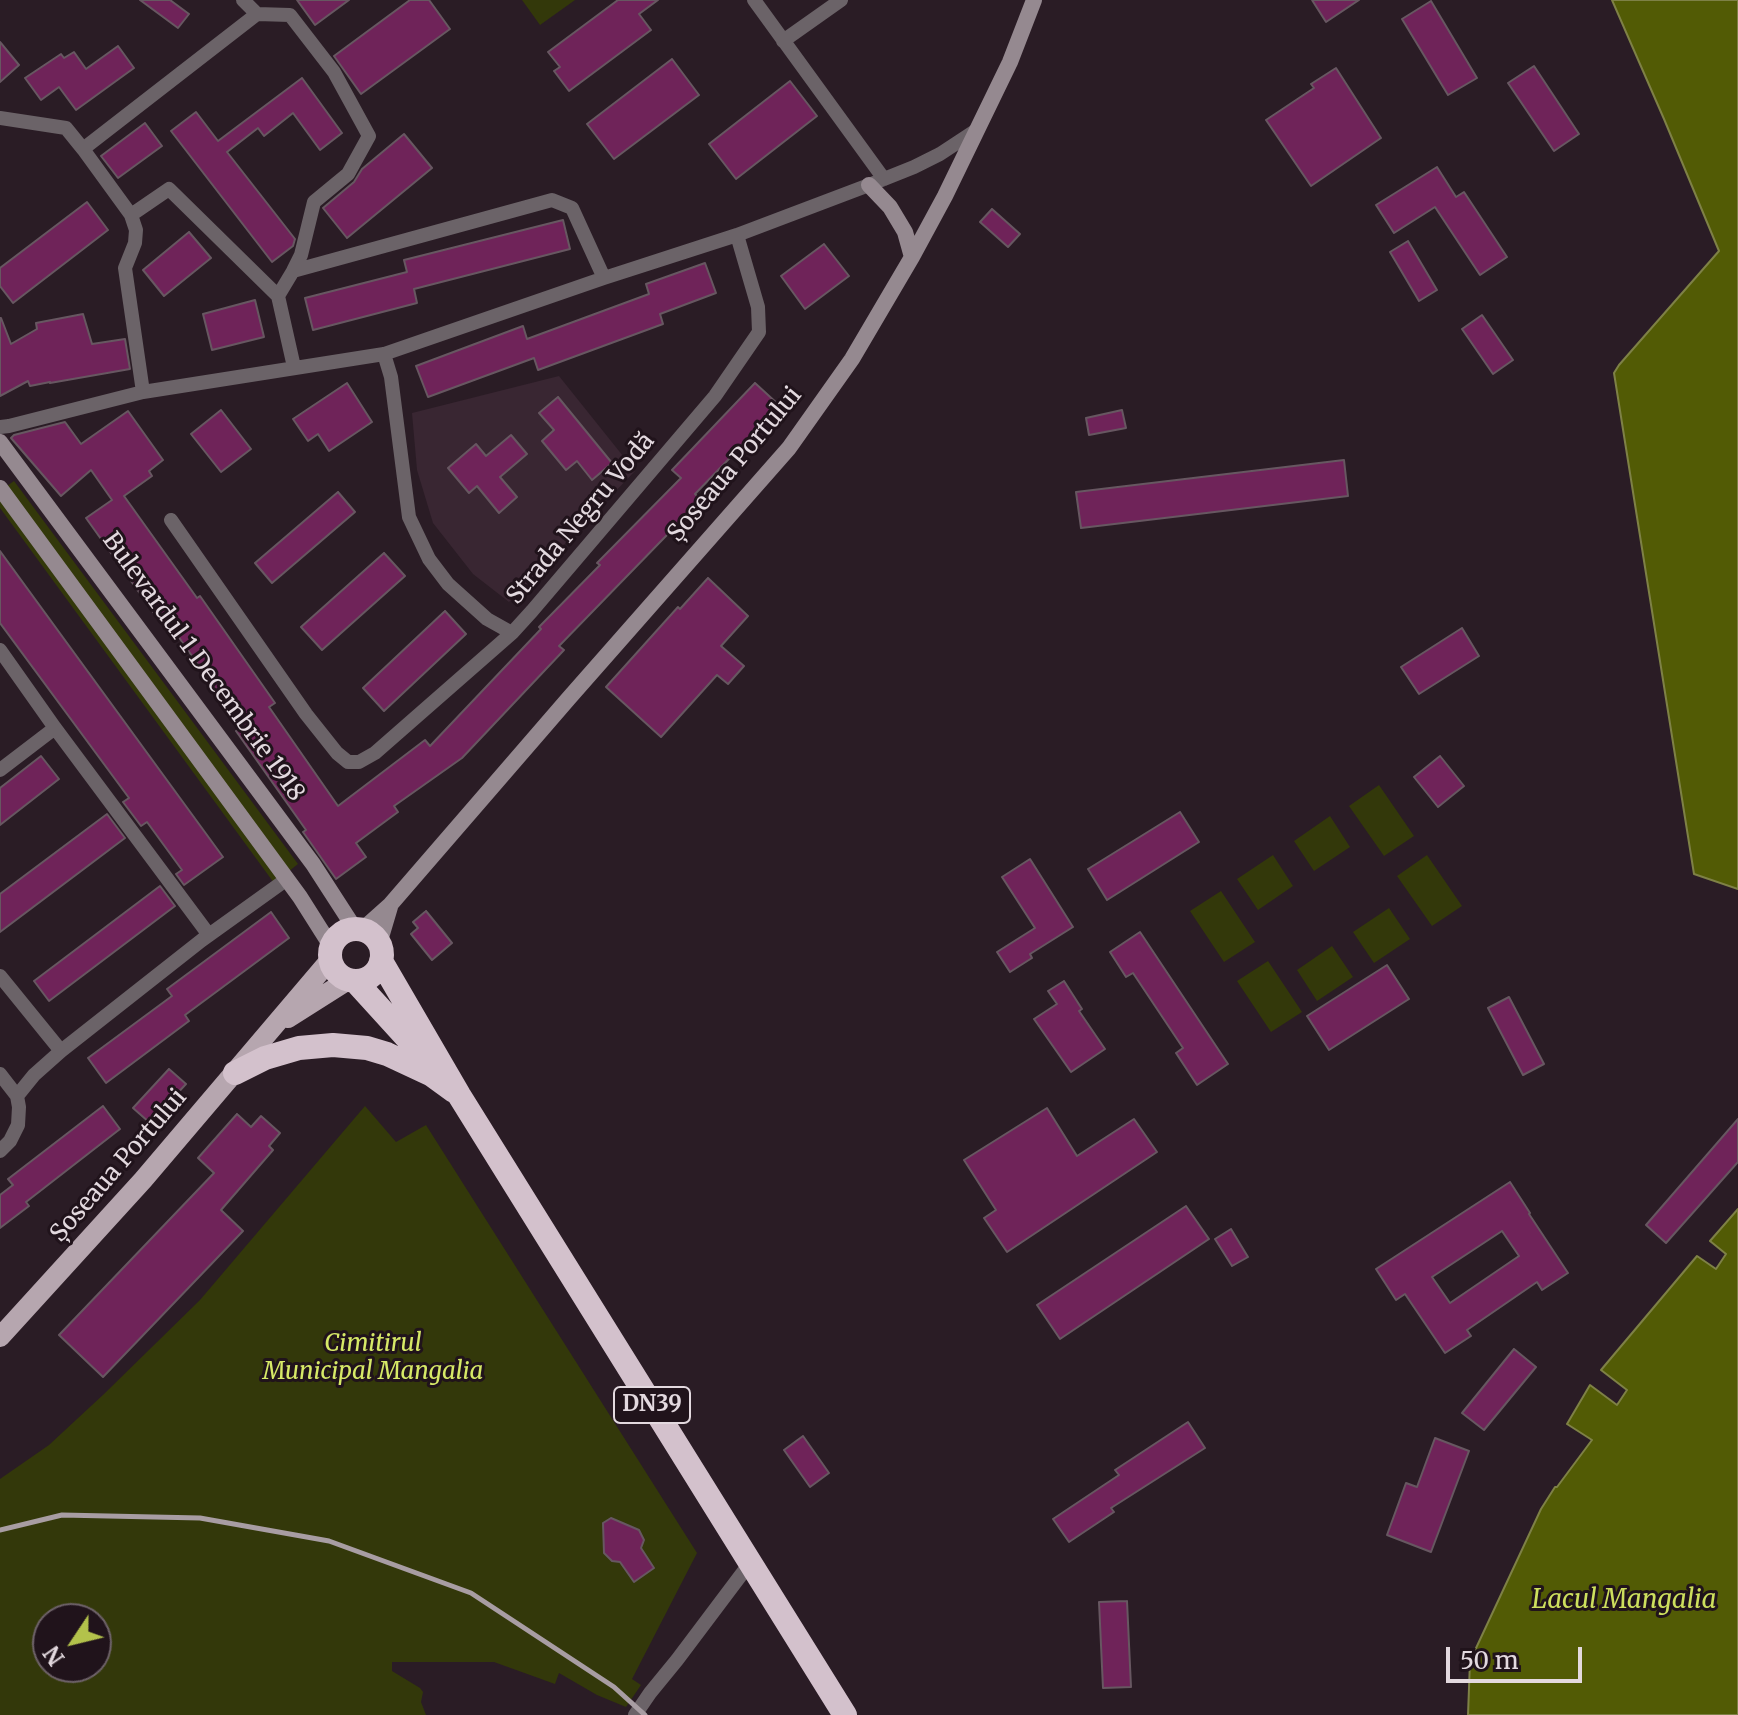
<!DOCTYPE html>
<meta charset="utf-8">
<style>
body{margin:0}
#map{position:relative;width:1738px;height:1715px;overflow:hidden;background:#2a1c25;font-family:Merriweather,serif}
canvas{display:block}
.north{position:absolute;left:32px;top:1603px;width:80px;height:80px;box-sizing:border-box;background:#20131b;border:2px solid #6e6269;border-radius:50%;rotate:235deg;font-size:22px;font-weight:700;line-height:32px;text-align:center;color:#e3d9df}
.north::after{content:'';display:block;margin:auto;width:28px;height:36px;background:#b3c24b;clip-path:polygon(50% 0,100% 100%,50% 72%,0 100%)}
.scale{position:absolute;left:1446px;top:1647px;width:136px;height:36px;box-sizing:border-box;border:4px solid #e3d9df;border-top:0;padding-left:10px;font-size:24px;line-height:28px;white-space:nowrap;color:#e3d9df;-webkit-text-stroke:6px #20131b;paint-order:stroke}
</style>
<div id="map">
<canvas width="1738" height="1715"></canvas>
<div class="north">N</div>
<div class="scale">50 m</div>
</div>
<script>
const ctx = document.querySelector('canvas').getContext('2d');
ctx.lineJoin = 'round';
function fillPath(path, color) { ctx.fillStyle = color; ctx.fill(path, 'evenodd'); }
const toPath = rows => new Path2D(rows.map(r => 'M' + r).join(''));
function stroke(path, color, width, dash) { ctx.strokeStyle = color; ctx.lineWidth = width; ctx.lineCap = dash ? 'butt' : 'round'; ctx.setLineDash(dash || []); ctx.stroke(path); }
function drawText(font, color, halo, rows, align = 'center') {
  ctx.font = font + ' Merriweather,serif'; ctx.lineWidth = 6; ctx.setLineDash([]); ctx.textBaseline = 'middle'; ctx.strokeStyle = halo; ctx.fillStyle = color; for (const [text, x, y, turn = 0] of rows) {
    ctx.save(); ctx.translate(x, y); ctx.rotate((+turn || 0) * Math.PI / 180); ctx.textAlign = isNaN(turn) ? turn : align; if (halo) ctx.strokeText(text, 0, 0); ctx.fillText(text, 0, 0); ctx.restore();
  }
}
fillPath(toPath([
 [559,376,635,471,509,602,473,574,433,523,417,470,412,413]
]), '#392632');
fillPath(toPath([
 [522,0,575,0,540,25],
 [14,481,298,864,274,883,0,508,0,491],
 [1379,785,1414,836,1384,856,1349,806],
 [1330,816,1350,847,1314,871,1294,841],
 [1273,855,1293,886,1258,910,1237,879],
 [1427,855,1462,906,1432,926,1397,876],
 [1221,891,1255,942,1224,962,1190,911],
 [1389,908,1410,939,1374,963,1353,932],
 [1332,946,1353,977,1317,1001,1297,970],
 [1268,961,1302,1012,1271,1032,1237,981],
 [365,1106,396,1142,426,1125,697,1553,632,1679,641,1685,626,1707,597,1695,559,1673,555,1684,494,1662,392,1662,392,1671,420,1688,423,1692,421,1702,426,1715,0,1715,0,1479,49,1445,104,1394,200,1300],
 [48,1619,96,1619,96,1667,48,1667]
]), '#33380a');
const water = toPath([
 [1612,0,1738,0,1738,889,1694,874,1614,373,1619,365,1719,251,1664,119,1612,0],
 [1738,1209,1738,1715,1468,1715,1470,1661,1541,1509,1555,1487,1557,1487,1592,1440,1567,1424,1590,1385,1617,1405,1627,1390,1601,1370,1697,1256,1716,1269,1726,1254,1710,1241,1738,1209]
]);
fillPath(water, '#525b05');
stroke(water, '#7e8146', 2);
const building = toPath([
 [140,0,170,0,189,14,178,28,140,0],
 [297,0,349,0,315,25,297,0],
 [410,0,429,0,450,29,361,94,334,56,410,0],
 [618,0,658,0,639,14,651,30,569,91,554,71,560,67,548,52,618,0],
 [1312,0,1359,0,1326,22,1312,0],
 [1431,1,1477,78,1448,95,1402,19,1431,1],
 [0,42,19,65,0,82,0,42],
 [118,46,134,68,76,110,59,87,41,100,25,78,61,54,64,58,74,52,86,69,118,46],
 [672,59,699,95,614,159,587,124,672,59],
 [1534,66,1579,134,1554,151,1508,83,1534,66],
 [1336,68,1381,138,1311,186,1266,120,1314,88,1311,84,1336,68],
 [302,78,342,133,320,150,293,113,264,136,258,128,227,152,295,239,293,246,272,262,171,131,196,112,218,141,302,78],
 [790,81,817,116,736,179,709,144,790,81],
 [145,123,162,146,118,178,101,156,145,123],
 [404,134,432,168,347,238,323,208,354,182,362,169,404,134],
 [1437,167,1456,197,1464,192,1507,257,1480,275,1435,207,1394,233,1376,205,1437,167],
 [87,202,108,230,13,303,0,286,0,268,87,202],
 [992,209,1020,234,1008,247,980,222,992,209],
 [563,220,570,249,414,289,417,303,313,330,305,298,407,272,404,260,563,220],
 [189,232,211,258,164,296,143,270,189,232],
 [1408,241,1437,290,1419,301,1390,252,1408,241],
 [824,244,849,276,805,309,781,276,824,244],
 [705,263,716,293,660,314,663,324,538,370,534,358,428,397,416,366,523,326,527,339,649,294,646,284,705,263],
 [255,300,264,337,212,350,203,314,255,300],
 [83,314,92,344,125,339,130,369,50,383,50,382,30,386,28,381,0,396,0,318,1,318,11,344,37,329,36,323,83,314],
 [1482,315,1513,360,1493,374,1462,329,1482,315],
 [347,383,372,422,329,451,318,434,308,441,293,419,347,383],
 [755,383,780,406,695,494,701,500,559,646,564,650,462,758,394,806,398,812,356,843,366,857,336,879,303,832,306,830,236,731,242,727,166,619,161,623,86,518,112,500,91,470,61,496,11,438,14,435,65,422,81,444,128,411,163,460,149,471,152,476,124,496,197,598,200,596,275,703,269,707,338,806,425,740,430,746,541,629,539,627,600,565,597,563,681,478,672,470,755,383],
 [558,397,612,463,592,480,577,461,566,470,542,441,554,430,539,413,558,397],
 [221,410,251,449,221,472,191,434,221,410],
 [1122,410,1126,428,1089,435,1086,418,1122,410],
 [511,435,527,454,500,477,517,497,499,513,477,486,469,493,448,468,476,444,486,456,511,435],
 [1344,460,1348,496,1081,528,1076,492,1344,460],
 [338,492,355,512,272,583,255,563,338,492],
 [0,551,223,857,184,885,176,874,182,870,147,822,141,826,123,802,129,798,0,623,0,551],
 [384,553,405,576,322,650,301,627,384,553],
 [708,578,748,616,721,646,744,666,728,684,717,675,661,737,606,687,678,607,680,609,708,578],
 [445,611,466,634,384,711,363,688,445,611],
 [1462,628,1479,656,1419,694,1401,667,1462,628],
 [41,756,59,779,0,825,0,788,41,756],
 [1440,756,1464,786,1438,807,1414,777,1440,756],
 [1180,812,1199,842,1107,900,1088,869,1180,812],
 [107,814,125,838,0,932,0,894,107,814],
 [1030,859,1073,927,1030,954,1032,958,1010,972,997,952,1035,928,1002,877,1030,859],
 [160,886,175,906,49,1001,34,981,160,886],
 [426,911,452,943,432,960,411,934,418,928,413,922,426,911],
 [271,912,289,938,185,1015,189,1021,106,1083,88,1058,172,996,167,989,271,912],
 [1140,932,1228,1064,1197,1085,1176,1053,1183,1048,1133,973,1126,977,1110,952,1140,932],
 [1387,965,1409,999,1329,1050,1307,1016,1387,965],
 [1064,981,1082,1009,1079,1011,1105,1049,1071,1072,1034,1019,1057,1004,1048,991,1064,981],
 [1509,997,1544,1064,1523,1075,1488,1008,1509,997],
 [169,1069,186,1084,150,1123,133,1108,169,1069],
 [103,1106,120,1129,26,1202,29,1206,0,1228,0,1195,13,1185,8,1179,103,1106],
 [1047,1108,1077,1156,1134,1119,1157,1152,1007,1252,984,1218,996,1210,964,1160,1047,1108],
 [237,1114,251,1127,261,1116,280,1133,269,1146,273,1150,221,1210,243,1231,103,1377,59,1335,214,1173,198,1158,237,1114],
 [1738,1119,1738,1162,1666,1243,1646,1225,1738,1119],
 [1510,1182,1530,1213,1529,1214,1568,1273,1542,1290,1537,1282,1467,1330,1471,1336,1445,1353,1405,1294,1396,1300,1376,1269,1510,1182],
 [1502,1231,1519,1256,1450,1303,1432,1277,1502,1231],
 [1186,1206,1209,1239,1060,1339,1037,1305,1186,1206],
 [1231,1229,1248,1257,1232,1266,1215,1239,1231,1229],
 [1514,1349,1536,1367,1484,1430,1462,1413,1514,1349],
 [1188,1422,1205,1448,1111,1508,1114,1512,1069,1542,1053,1519,1119,1475,1115,1470,1188,1422],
 [803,1436,829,1473,810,1487,784,1450,803,1436],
 [1435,1438,1469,1451,1431,1552,1387,1535,1406,1483,1417,1487,1435,1438],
 [611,1518,639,1530,644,1540,641,1548,654,1568,634,1582,620,1562,612,1561,604,1553,603,1523,611,1518],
 [1127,1601,1131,1687,1103,1688,1099,1602,1127,1601]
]);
fillPath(building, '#6f2359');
stroke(building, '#675761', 2);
stroke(toPath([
 [243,0,257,14],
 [754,0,884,179],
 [783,41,841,0],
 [0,118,66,128,83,149,257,14,290,15,334,72,369,136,348,174,314,202,301,255,293,271,278,296,294,367],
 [83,149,131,215,136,230,135,243,125,268,143,392],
 [131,215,169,189,278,296],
 [293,271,552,200,572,208,604,278],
 [384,354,391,377,409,517,429,559,448,584,487,619,512,633,532,611,715,396,759,332,758,307,737,235],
 [0,427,9,426,143,392,384,354,604,278,737,235,869,185,914,167,940,154,978,129],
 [171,520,306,714,337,753,348,762,359,762,375,753,512,633],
 [0,650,55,728,209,935],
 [0,770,55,728],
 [0,976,61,1051],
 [0,1074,17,1096,19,1107,18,1125,10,1141,0,1151],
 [17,1096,34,1075,61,1051,202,940,287,879],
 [635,1715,650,1693,677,1660,750,1563]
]), '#6b6368', 14);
stroke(toPath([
 [869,185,890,207,905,232,912,257],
 [0,442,313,864,355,929],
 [0,488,300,897,331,946],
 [362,930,390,905,569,698,789,448,852,359,912,257,945,196,1010,62,1034,0],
 [379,944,390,907]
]), '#958990', 16);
stroke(toPath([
 [288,1018,348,980],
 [0,1337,143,1180,330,960]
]), '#b6a6af', 20);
stroke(toPath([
 '330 955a26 26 0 1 1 52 0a26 26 0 1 1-52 0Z',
 [381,961,459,1095,845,1715],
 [356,982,427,1060],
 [235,1073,265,1058,299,1048,333,1045,367,1048,387,1054,432,1075,454,1091]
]), '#d3c1cc', 24);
stroke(toPath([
 [0,1530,62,1515,200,1518,329,1541,471,1593,614,1687,645,1715]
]), '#a89da3', 5);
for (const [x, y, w] of [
 [652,1405,76]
]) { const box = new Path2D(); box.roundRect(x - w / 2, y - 18, w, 36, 6); ctx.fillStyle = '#20131b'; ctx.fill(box); stroke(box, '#e3d9df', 2); }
drawText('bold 22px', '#e3d9df', null, [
 ["DN39",652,1405]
]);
drawText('24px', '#e3d9df', '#20131b', [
 ["Șoseaua Portului",735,465,-50],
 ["Strada Negru Vodă",581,519,-50],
 ["Bulevardul 1 Decembrie 1918",203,667,54],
 ["Șoseaua Portului",119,1166,-49]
]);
drawText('italic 24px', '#d6e967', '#20131b', [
 ["Cimitirul",373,1344],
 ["Municipal Mangalia",373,1372]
]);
drawText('italic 26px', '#cddf5d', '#20131b', [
 ["Lacul Mangalia",1624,1601]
]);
</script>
